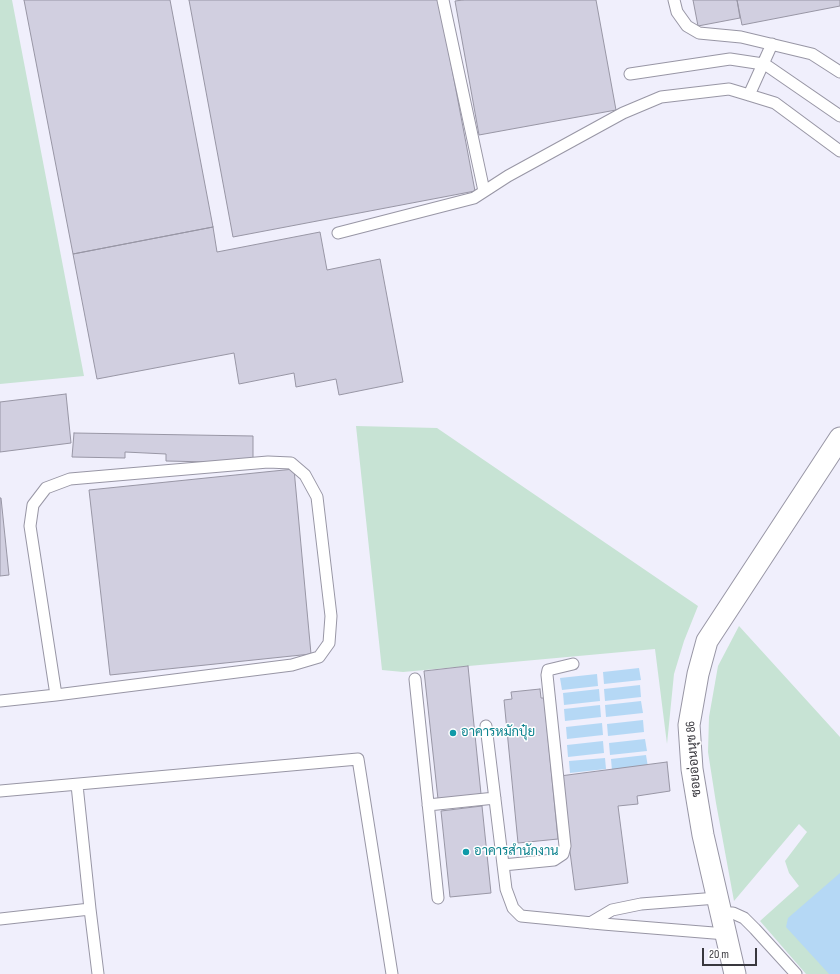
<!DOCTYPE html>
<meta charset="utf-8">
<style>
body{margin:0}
#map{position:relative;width:840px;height:974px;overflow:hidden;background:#f0effc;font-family:"Sofia Sans Condensed",sans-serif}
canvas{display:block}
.scale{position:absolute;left:702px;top:948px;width:55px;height:18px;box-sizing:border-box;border:2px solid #39383e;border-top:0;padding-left:5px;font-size:12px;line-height:14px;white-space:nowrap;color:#39383e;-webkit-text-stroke:3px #fff;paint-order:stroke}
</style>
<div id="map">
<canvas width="840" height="974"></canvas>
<div class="scale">20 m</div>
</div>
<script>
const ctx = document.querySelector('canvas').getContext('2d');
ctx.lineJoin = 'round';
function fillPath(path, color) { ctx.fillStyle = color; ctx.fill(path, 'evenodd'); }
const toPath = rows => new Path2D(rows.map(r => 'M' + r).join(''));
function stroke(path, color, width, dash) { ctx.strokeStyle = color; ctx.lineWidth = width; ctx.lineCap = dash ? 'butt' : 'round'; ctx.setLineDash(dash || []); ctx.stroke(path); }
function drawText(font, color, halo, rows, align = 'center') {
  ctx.font = font + ' "Sofia Sans Condensed",Sarabun,sans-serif'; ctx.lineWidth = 3; ctx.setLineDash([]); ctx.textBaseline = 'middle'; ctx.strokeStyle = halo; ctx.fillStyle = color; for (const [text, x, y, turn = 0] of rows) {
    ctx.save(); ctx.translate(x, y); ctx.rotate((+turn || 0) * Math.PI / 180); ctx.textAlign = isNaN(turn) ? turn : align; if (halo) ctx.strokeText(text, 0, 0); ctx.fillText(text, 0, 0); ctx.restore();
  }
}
fillPath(toPath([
 [0,0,12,0,84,376,0,384],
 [356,426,437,428,698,606,684,641,674,674,667,744,655,649,403,672,382,670],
 [739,626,840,737,840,974,806,974,760,921,799,886,789,873,785,861,807,832,799,824,734,901,716,803,708,752,709,717,718,666]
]), '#c7e3d4');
fillPath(toPath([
 [639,668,641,680,604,684,603,672],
 [597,674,598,686,562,690,560,678],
 [640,685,641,697,605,701,604,689],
 [599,689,600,701,564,705,563,693],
 [641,701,643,713,606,717,605,705],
 [600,705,601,717,565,721,564,709],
 [643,720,644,732,608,736,607,724],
 [602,723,603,735,567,739,566,727],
 [645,739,647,751,610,755,609,743],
 [603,741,604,753,568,757,567,745],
 [646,755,648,767,612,771,611,759],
 [605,758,606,769,570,773,569,761],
 [840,873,840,974,829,974,786,927,788,918]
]), '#b5d8f5');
const building = toPath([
 [24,0,170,0,213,227,73,254,24,0],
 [189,0,439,0,475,191,233,237,189,0],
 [463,0,596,0,616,110,479,135,455,1,463,0],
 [693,0,737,0,740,18,698,26,693,0],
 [737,0,840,0,840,6,742,25,737,0],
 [213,227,217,252,320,232,327,270,380,259,403,382,339,395,336,379,296,387,294,373,239,384,234,353,97,379,73,254,213,227],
 [66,394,71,443,0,452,0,402,66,394],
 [74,433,253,436,253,463,166,461,166,454,125,452,125,458,72,457,74,433],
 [294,469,311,654,110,675,89,490,294,469],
 [0,498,1,498,9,575,0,576,0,498],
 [468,666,481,794,438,799,424,671,468,666],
 [540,689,541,698,544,698,558,839,518,843,504,700,512,699,511,692,540,689],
 [667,762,670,791,637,796,638,804,618,806,628,883,575,890,560,776,667,762],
 [482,806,491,893,450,897,441,811,482,806]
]);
fillPath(building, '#d1cfe0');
stroke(building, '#9896a5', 1);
const service = toPath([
 [443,0,484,191],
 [674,0,677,12,687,26,699,33,741,37,812,54,840,72],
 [630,74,730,59,763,64,766,65,840,116],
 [749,95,772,44],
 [338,233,474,198,508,176,623,113,661,97,729,89,749,95,775,103,840,151],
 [415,679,438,898],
 [0,701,56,695,292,665,319,657,329,643,331,616,317,497,305,475,291,463,268,462,70,479,46,488,33,505,30,526,56,695],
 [486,726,506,889,513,908,521,916,603,924,726,934],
 [77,785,90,909,98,974],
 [0,791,358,759,392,974],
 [428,805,495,798],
 [503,865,554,860,563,854,565,846,547,675,548,670,573,664],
 [721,913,733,913,744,918,755,929,796,974],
 [0,919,90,909],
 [590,923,612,910,641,904,717,898]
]);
const minor = toPath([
 [735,974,703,835,692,769,689,725,698,674,707,641,840,438]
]);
stroke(service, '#9896a5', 13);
stroke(minor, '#9896a5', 23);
stroke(service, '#fff', 11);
stroke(minor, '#fff', 21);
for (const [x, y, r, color] of [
 [453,733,4,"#0f9aa8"],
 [466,852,4,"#0f9aa8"]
]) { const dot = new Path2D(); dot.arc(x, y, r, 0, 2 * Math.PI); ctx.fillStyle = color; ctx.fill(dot); stroke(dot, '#fff', 1.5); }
drawText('13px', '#0d838f', '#fff', [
 ["อาคารหมักปุ๋ย",461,733],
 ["อาคารสำนักงาน",474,852]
], 'left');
drawText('13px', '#39383e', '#fff', [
 ["ซอยอ่อนนุช 86",694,759,-95]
]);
</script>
